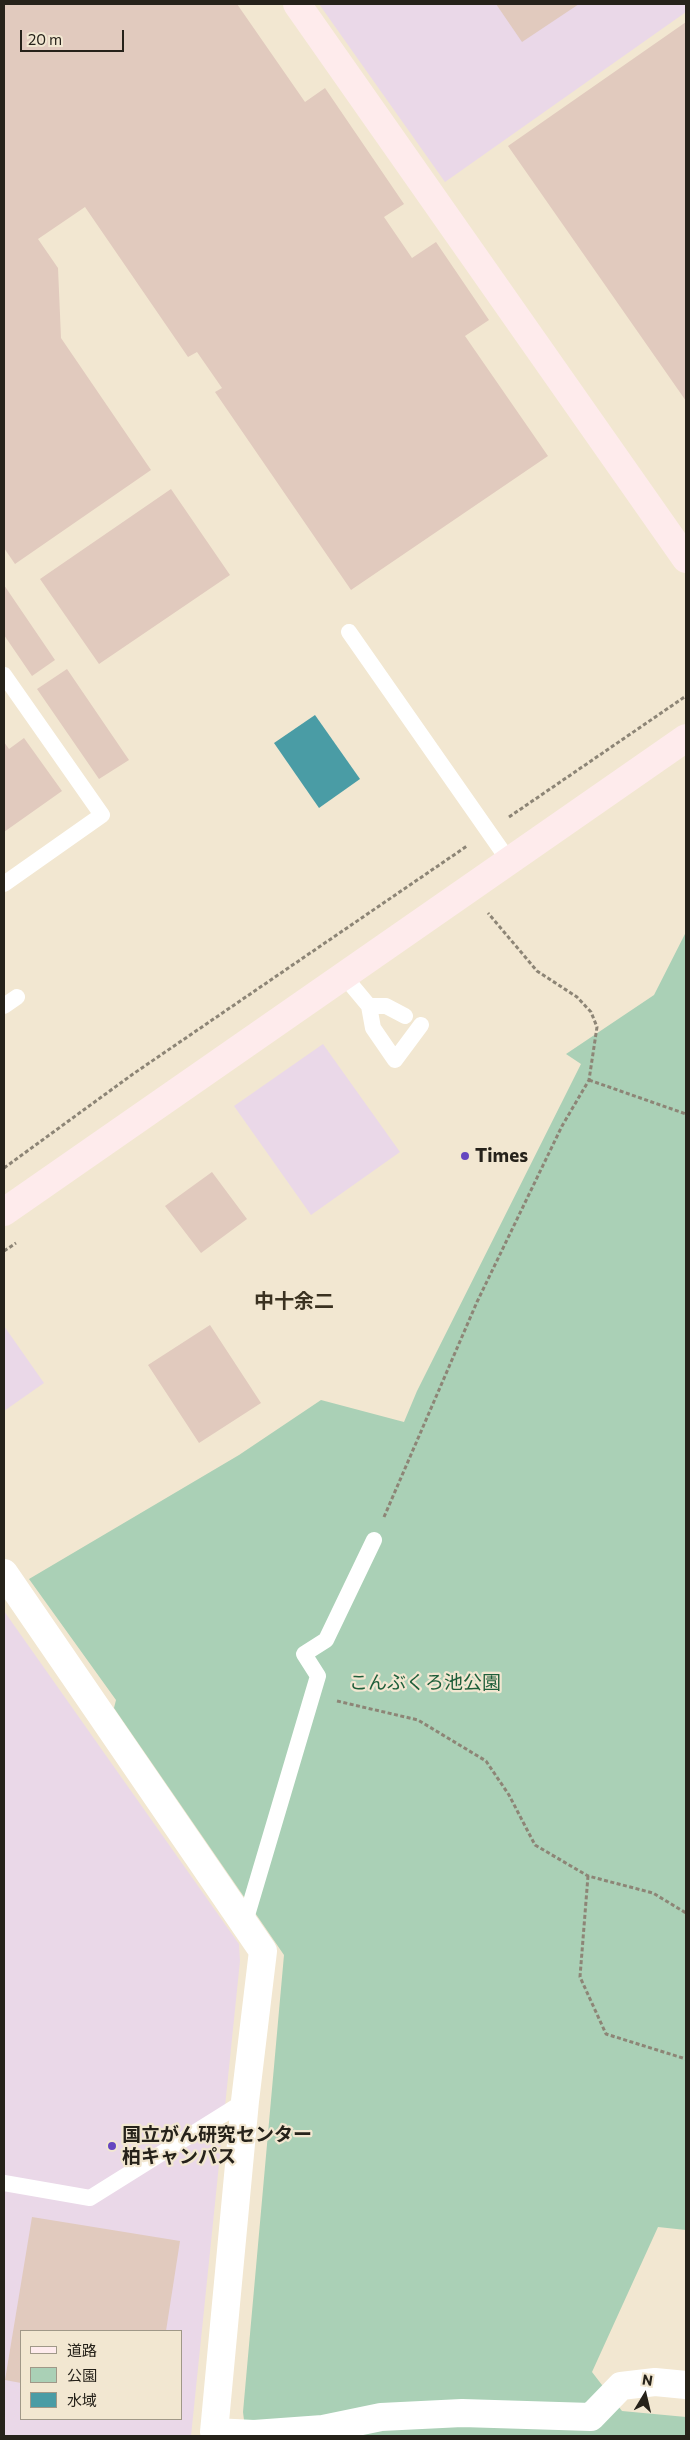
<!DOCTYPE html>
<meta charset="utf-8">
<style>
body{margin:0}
#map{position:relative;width:690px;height:2440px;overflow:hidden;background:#f2e7d1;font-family:Commissioner,"Noto Sans JP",sans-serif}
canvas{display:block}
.frame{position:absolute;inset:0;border:5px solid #26221a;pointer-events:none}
.legend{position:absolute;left:20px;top:2330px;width:162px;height:90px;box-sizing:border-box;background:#f2e7d1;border:1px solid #a09888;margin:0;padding:6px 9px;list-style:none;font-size:15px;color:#26221a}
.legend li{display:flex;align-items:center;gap:10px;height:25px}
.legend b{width:25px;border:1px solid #a09888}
.north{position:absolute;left:620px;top:2370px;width:50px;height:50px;-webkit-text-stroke:4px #f2e7d1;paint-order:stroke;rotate:9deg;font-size:14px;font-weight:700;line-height:20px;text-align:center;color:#26221a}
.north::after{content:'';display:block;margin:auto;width:18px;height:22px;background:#26221a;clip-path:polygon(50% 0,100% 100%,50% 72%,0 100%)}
.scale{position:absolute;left:20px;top:30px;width:104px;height:22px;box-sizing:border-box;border:2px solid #26221a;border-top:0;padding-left:6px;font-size:15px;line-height:18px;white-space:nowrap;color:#26221a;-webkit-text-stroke:4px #f2e7d1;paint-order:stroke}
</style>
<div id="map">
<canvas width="690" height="2440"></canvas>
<div class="frame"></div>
<ul class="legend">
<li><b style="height:6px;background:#feebec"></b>道路</li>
<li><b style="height:14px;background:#aad0b6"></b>公園</li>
<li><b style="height:14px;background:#4a9ca5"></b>水域</li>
</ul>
<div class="north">N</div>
<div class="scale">20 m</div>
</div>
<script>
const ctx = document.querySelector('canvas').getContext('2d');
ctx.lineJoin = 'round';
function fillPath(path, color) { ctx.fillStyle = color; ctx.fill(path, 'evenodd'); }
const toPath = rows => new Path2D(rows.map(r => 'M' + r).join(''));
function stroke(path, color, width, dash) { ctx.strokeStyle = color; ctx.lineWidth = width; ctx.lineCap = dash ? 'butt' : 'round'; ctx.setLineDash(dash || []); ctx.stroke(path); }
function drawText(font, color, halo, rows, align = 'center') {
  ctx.font = font + ' Commissioner,"Noto Sans JP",sans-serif'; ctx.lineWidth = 4.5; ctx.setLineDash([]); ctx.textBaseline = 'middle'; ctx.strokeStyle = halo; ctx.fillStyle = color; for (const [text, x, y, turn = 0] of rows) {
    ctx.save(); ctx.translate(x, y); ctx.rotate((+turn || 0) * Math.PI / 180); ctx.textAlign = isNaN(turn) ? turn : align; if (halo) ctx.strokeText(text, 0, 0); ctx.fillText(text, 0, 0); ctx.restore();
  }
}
fillPath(toPath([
 [319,4,686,4,686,12,445,182],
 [323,1044,400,1152,311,1215,234,1106],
 [4,1326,44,1383,4,1411],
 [4,1611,239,1944,240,1961,191,2436,4,2436],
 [21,2331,181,2331,181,2419,21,2419]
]), '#ead8e8');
fillPath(toPath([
 [686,932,686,2230,658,2227,592,2372,622,2411,686,2417,686,2436,246,2436,243,2412,284,1955,114,1708,116,1700,29,1579,239,1455,321,1400,404,1422,417,1391,581,1064,566,1054,654,995]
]), '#aad0b6');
fillPath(toPath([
 [315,715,360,779,319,808,274,743]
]), '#4a9ca5');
fillPath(toPath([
 [4,4,237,4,305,102,325,88,404,204,384,217,412,258,436,242,489,320,465,336,548,456,351,590,215,392,222,388,197,352,188,357,85,207,38,239,58,268,61,338,151,470,15,564,4,548],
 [496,4,579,4,522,42],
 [686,22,686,401,508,146],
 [171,489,230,575,99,664,40,579],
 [4,585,55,660,32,676,4,635],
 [67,669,129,760,99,779,37,689],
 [24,738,62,791,4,832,4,742,9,749],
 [212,1172,247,1219,201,1253,165,1206],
 [210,1325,261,1403,199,1443,148,1365],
 [32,2217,180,2241,166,2331,21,2331,21,2383,5,2380]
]), '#e1cabe');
stroke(toPath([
 [509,817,686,696],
 [589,1080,686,1114],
 [4,1168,133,1074,467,846],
 [4,1251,16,1243],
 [384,1517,477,1302,562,1126,589,1080,597,1027,591,1012,577,997,537,971,488,913],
 [337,1701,418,1720,486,1761,509,1795,535,1845,588,1876,653,1893,686,1913],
 [588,1876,580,1977,606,2034,686,2059]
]), '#8d8576', 3, [4, 2.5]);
stroke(toPath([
 [349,632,509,861],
 [4,675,102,815,4,884],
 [344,976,369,1006],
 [4,1006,17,997],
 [405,1016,386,1006,369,1006,373,1028,395,1060,421,1025],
 [245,1922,318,1676,304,1654,326,1640,374,1540],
 [4,2183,90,2198,245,2101]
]), '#fff', 16);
stroke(toPath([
 [4,1573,263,1951,245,2101,214,2432,254,2434,323,2429,381,2417,462,2413,591,2417,621,2386,655,2382,686,2385]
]), '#fff', 28);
stroke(toPath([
 [297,4,686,559],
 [4,1212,686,738]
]), '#feebec', 28);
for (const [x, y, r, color] of [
 [465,1156,5,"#6647c0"],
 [112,2146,5,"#6647c0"]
]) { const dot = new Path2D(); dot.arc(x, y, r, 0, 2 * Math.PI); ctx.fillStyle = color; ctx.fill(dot); stroke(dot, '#f2e7d1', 2); }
drawText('bold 19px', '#26221a', '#f2e7d1', [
 ["Times",475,1156],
 ["国立がん研究センター",122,2135],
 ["柏キャンパス",122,2157]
], 'left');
drawText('19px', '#1e5e3a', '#f2e7d1', [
 ["こんぶくろ池公園",425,1683]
]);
drawText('bold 20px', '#3b3221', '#f2e7d1', [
 ["中十余二",294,1301]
]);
</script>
